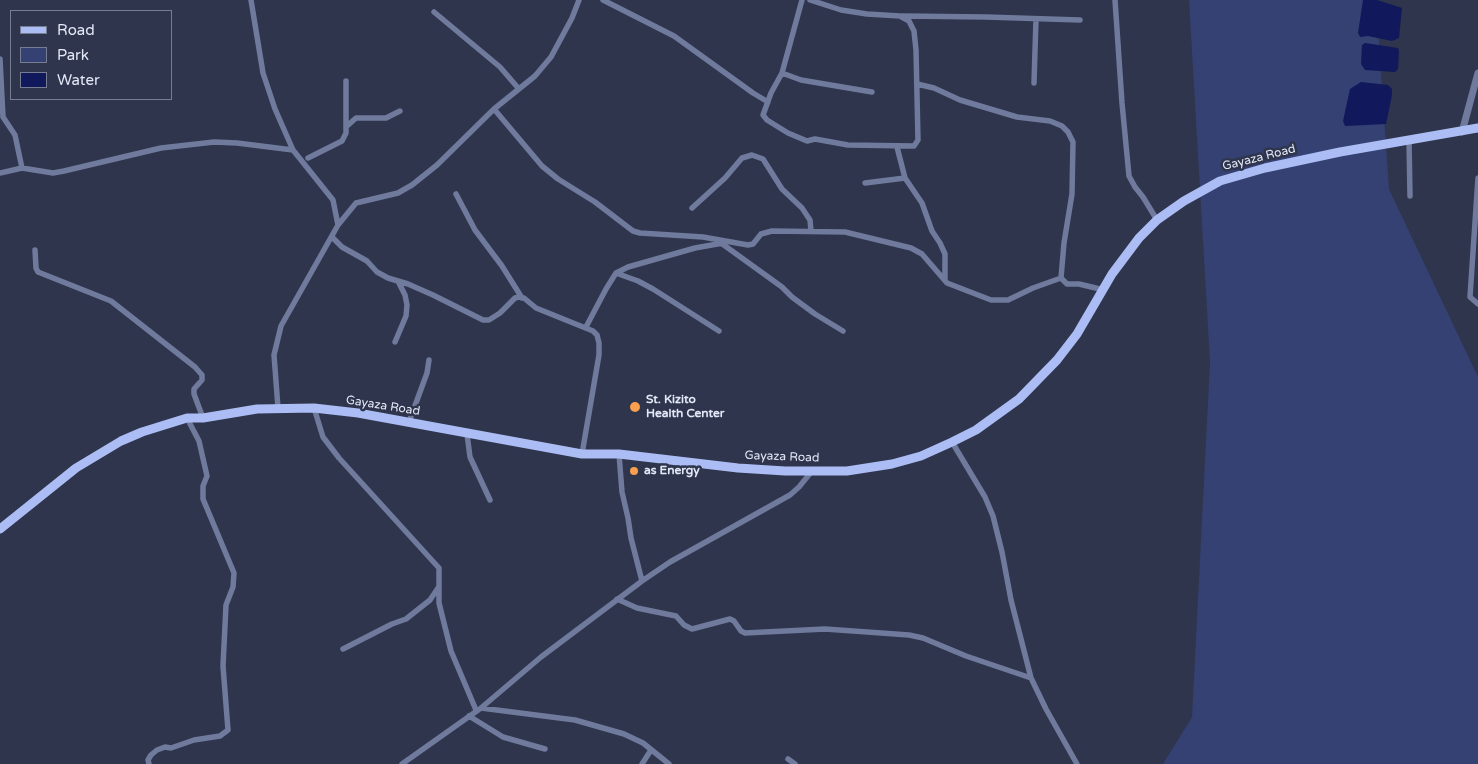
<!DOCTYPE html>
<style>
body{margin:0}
#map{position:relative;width:1478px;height:764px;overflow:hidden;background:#2e354c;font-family:"Varela Round",sans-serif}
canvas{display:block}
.legend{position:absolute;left:10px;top:10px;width:162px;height:90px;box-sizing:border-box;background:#2e354c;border:1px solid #767d90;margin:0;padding:6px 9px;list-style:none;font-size:15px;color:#e3e8f7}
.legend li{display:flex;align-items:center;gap:10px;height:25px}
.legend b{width:25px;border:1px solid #767d90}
</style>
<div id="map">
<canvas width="1478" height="764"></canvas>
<ul class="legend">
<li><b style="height:6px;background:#abbdf4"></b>Road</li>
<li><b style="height:14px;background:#344172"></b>Park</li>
<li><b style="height:14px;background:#11185b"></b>Water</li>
</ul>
</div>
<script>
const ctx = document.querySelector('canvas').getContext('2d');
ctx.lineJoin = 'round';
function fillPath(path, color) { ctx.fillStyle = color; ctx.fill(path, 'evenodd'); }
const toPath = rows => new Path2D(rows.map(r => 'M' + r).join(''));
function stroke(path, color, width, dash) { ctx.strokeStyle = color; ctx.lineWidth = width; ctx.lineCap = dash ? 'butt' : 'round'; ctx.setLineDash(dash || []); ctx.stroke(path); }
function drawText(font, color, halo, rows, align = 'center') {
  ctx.font = font + ' "Varela Round",sans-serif'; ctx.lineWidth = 5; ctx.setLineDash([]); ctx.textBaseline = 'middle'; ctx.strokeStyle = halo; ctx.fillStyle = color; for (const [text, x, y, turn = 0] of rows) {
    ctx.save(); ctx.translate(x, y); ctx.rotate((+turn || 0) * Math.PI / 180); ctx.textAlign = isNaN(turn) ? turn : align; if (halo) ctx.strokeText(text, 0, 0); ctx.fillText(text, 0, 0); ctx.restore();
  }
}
fillPath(toPath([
 [1189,0,1376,0,1389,189,1478,377,1478,764,1163,764,1192,717,1210,362]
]), '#344172');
fillPath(toPath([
 [1363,0,1377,0,1402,8,1399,38,1392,41,1368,36,1360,37,1358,33],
 [1365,43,1398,48,1399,51,1398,69,1395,72,1365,70,1361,64,1362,45],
 [1361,82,1388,85,1392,89,1392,95,1386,124,1345,126,1343,121,1350,89]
]), '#11185b');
stroke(toPath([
 [251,0,263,73,275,109,293,150,333,200,338,225],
 [603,0,674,36,753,93,768,102],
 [802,0,782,73,771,93,763,115,767,120,788,133,807,141,815,139,848,145,914,146,918,140,916,50,914,31,909,21,900,16,867,14,841,10,810,0],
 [1115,0,1122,103,1129,176,1135,187,1143,197,1157,220],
 [434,12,500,67,519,89],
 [902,16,986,17,1080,20],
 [0,59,3,117,15,135,22,168],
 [782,73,801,80,872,92],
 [1034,83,1036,19],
 [917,84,934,88,960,100,1017,117,1050,121,1062,126,1068,132,1073,142,1072,194,1064,243,1061,278],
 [494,109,542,166,558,179,595,202,633,231,640,233,703,237,748,245,753,244,761,234,772,231,845,232,911,248,922,254,947,283,991,300,1008,300,1033,288,1061,278,1067,284,1079,284,1104,290],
 [347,126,356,118,386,118,400,111],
 [1409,140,1410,196],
 [897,147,905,178,922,203,932,231,940,243,945,254,945,280],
 [308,158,342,141,346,133,346,81],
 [0,173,22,168,53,173,64,171,161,148,214,142,237,143,293,150],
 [1478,178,1470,297,1478,304],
 [865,183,905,178],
 [456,194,475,230,502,266,522,298],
 [692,208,725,178,742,158,752,155,763,159,782,189,802,208,810,220,811,231],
 [332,237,342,247,367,261,377,272,388,278,408,284,433,295,483,320,489,320,500,313,515,298,519,297,524,298,536,308,593,331,597,335,599,343,599,355,582,454],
 [721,243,782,287,792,297,815,314,843,331],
 [35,250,36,268,38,272,111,301,195,367,202,375,202,380,194,389,194,394,203,418],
 [616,273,638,281,653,289,719,331],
 [586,327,606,289,616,273,628,267,695,248,723,243],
 [395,342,406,316,407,305,405,295,398,281],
 [278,408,274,355,281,326,338,225,356,203,398,193,412,185,437,165,494,109,535,76,551,57,572,18,579,0],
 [314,408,323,437,339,458,439,568,439,603,451,651,476,710],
 [409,422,427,373,429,360],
 [467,434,470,457,490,500],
 [952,442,985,497,993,516,1002,552,1011,600,1031,678,1046,709,1077,764],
 [619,454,622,492,628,518,631,538,642,581],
 [617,599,637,608,676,616,684,625,692,629,730,619,734,621,741,631,745,633,825,629,909,635,923,638,966,656,1031,678],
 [343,649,392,624,406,619,430,600,438,588],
 [481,708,575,720,624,734,643,743,669,764],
 [469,716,503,737,545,749],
 [788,759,795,764],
 [149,764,148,760,151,755,157,750,165,747,171,748,194,740,220,736,228,730,223,666,226,605,233,587,234,573,203,499,203,486,207,476,199,441,187,418],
 [402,764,481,708,541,657,642,581,670,562,790,495,799,487,812,471],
 [642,764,651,750]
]), '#6f7a9c', 5.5);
stroke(toPath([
 [1462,132,1478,73]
]), '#6f7a9c', 7);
stroke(toPath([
 [0,529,76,468,121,441,142,432,187,418,203,418,257,409,314,408,358,413,582,454,619,454,738,468,785,471,847,471,892,464,921,456,952,442,976,430,1019,399,1057,360,1077,334,1112,274,1139,238,1157,220,1184,201,1220,181,1265,168,1340,152,1478,128]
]), '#abbdf4', 9);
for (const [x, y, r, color] of [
 [635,407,6,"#f99f4d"],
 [634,471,5,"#f99f4d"]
]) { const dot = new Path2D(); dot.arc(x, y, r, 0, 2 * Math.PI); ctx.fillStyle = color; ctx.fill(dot); stroke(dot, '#2e354c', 2); }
drawText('12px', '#e3e8f7', '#2e354c', [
 ["Gayaza Road",1259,158,-14],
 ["Gayaza Road",383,406,9],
 ["Gayaza Road",782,457,2]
]);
drawText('bold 12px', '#e3e8f7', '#2e354c', [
 ["St. Kizito",646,400],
 ["Health Center",646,414],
 ["as Energy",644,471]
], 'left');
</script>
